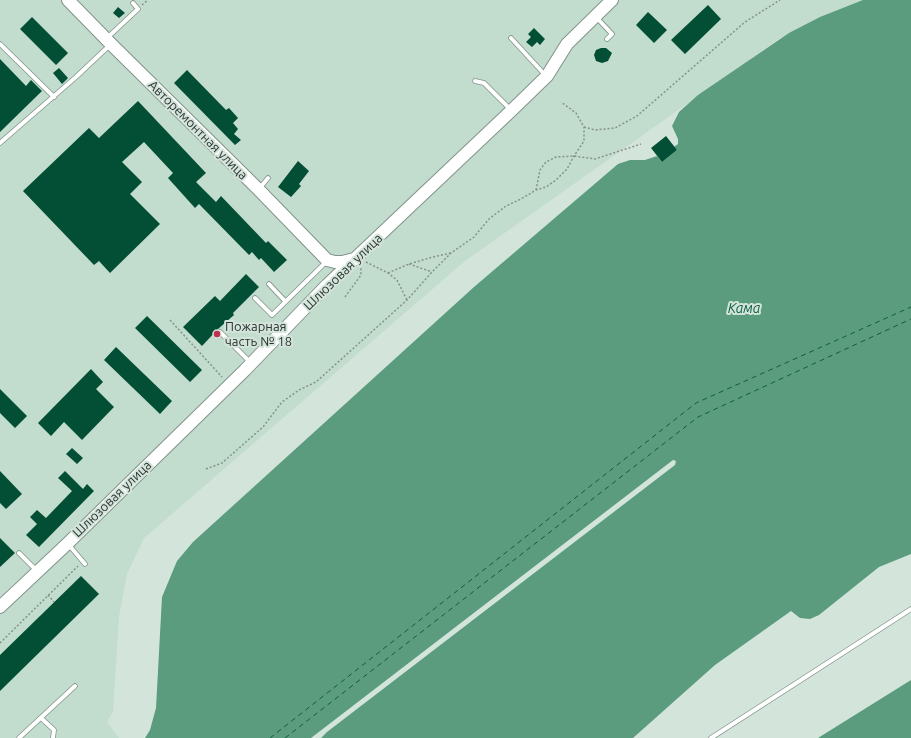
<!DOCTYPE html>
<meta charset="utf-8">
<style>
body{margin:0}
canvas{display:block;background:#d3e4db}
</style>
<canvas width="911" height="738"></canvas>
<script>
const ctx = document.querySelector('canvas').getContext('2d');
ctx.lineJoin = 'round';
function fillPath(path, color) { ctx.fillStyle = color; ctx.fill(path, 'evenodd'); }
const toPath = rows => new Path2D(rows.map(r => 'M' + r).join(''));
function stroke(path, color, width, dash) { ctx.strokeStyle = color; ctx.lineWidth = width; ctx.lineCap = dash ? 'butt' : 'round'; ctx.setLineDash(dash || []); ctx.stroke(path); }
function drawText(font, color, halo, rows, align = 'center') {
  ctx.font = font + ' Ubuntu,sans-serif'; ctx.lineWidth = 4; ctx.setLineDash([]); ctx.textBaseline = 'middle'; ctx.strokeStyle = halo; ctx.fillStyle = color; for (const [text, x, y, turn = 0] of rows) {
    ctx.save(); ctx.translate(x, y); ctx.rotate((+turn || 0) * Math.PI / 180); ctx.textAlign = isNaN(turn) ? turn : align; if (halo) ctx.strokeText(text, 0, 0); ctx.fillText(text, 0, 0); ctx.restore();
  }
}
fillPath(toPath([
 [0,0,881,0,780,38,465,261,144,538,127,574,119,617,113,711,107,722,119,738,0,738]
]), '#c2dcce');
fillPath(toPath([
 [863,0,911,0,911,554,879,567,819,615,810,619,800,618,791,611,715,665,633,738,321,738,327,732,675,465,676,461,673,460,311,738,145,738,150,730,156,708,162,597,177,561,193,542,474,287,618,164,630,160,645,160,657,156,662,162,677,150,674,147,678,144,678,139,672,126,679,112,698,95,789,33,820,17],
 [911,680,911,738,818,738]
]), '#5b9b7e');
stroke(toPath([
 [270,738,696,403,911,307],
 [285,738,698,417,911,319]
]), '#0c5f42', 1, [5, 4]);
fillPath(toPath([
 [708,5,721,19,685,54,671,40],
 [118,7,125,13,119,18,113,13],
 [648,12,667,30,654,43,636,25],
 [32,17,68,53,56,65,20,29],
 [534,28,545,39,540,45,537,42,532,47,526,42,531,37,528,34],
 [601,48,606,48,612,53,608,61,602,63,596,61,594,55,596,50],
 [0,59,26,86,31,80,42,91,0,132],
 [59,68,68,78,62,84,53,73],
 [187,70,226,110,229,108,238,118,233,123,238,129,234,134,241,140,235,145,174,83],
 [138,101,206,173,196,182,216,202,221,196,266,243,268,241,287,260,274,272,261,258,259,260,252,252,249,255,199,204,195,208,168,178,173,173,144,142,122,162,142,182,130,194,160,224,110,273,99,261,94,265,23,191,89,128,99,138],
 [666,136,677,150,662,162,651,148],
 [298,161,309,171,299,184,301,186,291,197,278,187],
 [246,274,259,287,233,313,234,315,218,329,202,346,183,327,215,296,220,301],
 [147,316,202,370,190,382,135,328],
 [116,347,172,401,160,414,104,360],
 [91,369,103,382,96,389,114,407,82,440,64,422,51,436,38,423],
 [0,389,27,416,15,428,0,413],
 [72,448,83,458,77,464,66,454],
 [0,471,22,494,6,509,0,503],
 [65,471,83,489,87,484,94,491,39,547,26,535,37,524,30,517,37,510,46,518,72,491,58,478],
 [0,538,15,553,0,567],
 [81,576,99,594,0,691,0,655]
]), '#034f36');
const lane = toPath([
 [596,17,612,34,607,39],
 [107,38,138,9,133,3],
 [511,38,546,76],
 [0,44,54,97],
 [475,81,484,83,510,109],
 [0,143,76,77,111,44],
 [259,189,268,178],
 [269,284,285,301],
 [255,298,272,315,326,262],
 [220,332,251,363],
 [69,545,85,564],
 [19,553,37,571],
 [41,718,54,730,53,738],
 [19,738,75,686],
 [711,738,911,609]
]);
const secondary = toPath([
 [68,0,111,44,258,189,327,260,335,262,342,262,354,259],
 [0,607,67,544,245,370,327,285,512,110,547,76,567,44,612,0]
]);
stroke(lane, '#82938b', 5.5);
stroke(secondary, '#82938b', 14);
stroke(toPath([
 [142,5,148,0],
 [584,127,595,130,615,128,637,116,745,22,780,0],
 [536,190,540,170,546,162,556,157,574,156,595,159,641,144],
 [366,262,388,273,397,280,407,300],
 [409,264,432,272],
 [388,273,409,264,433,257,451,253],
 [345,297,361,275,361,267],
 [170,320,222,377],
 [206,469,222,463,263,427,282,402,299,390,316,382,407,300,432,272,451,253,474,237,489,219,506,206,521,199,536,190,546,187,556,180,567,169,574,156,584,141,584,127,576,113,561,102],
 [48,595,54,602],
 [0,643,78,566]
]), '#86928c', 1.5, [2, 2]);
stroke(lane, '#fff', 4);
stroke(secondary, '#fff', 12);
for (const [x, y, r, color] of [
 [217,334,4,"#c0304f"]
]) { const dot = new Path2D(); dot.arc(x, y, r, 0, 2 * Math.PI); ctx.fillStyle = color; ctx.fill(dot); stroke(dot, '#d3e4db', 1.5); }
drawText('13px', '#2d3431', '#d3e4db', [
 ["Авторемонтная улица",198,130,45],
 ["Шлюзовая улица",343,272,-44],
 ["Шлюзовая улица",112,499,-44]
]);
drawText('13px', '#2d3431', '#d3e4db', [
 ["Пожарная",225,327],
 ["часть № 18",225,342]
], 'left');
drawText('italic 14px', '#0c5f42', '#d3e4db', [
 ["Кама",744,308]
]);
</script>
